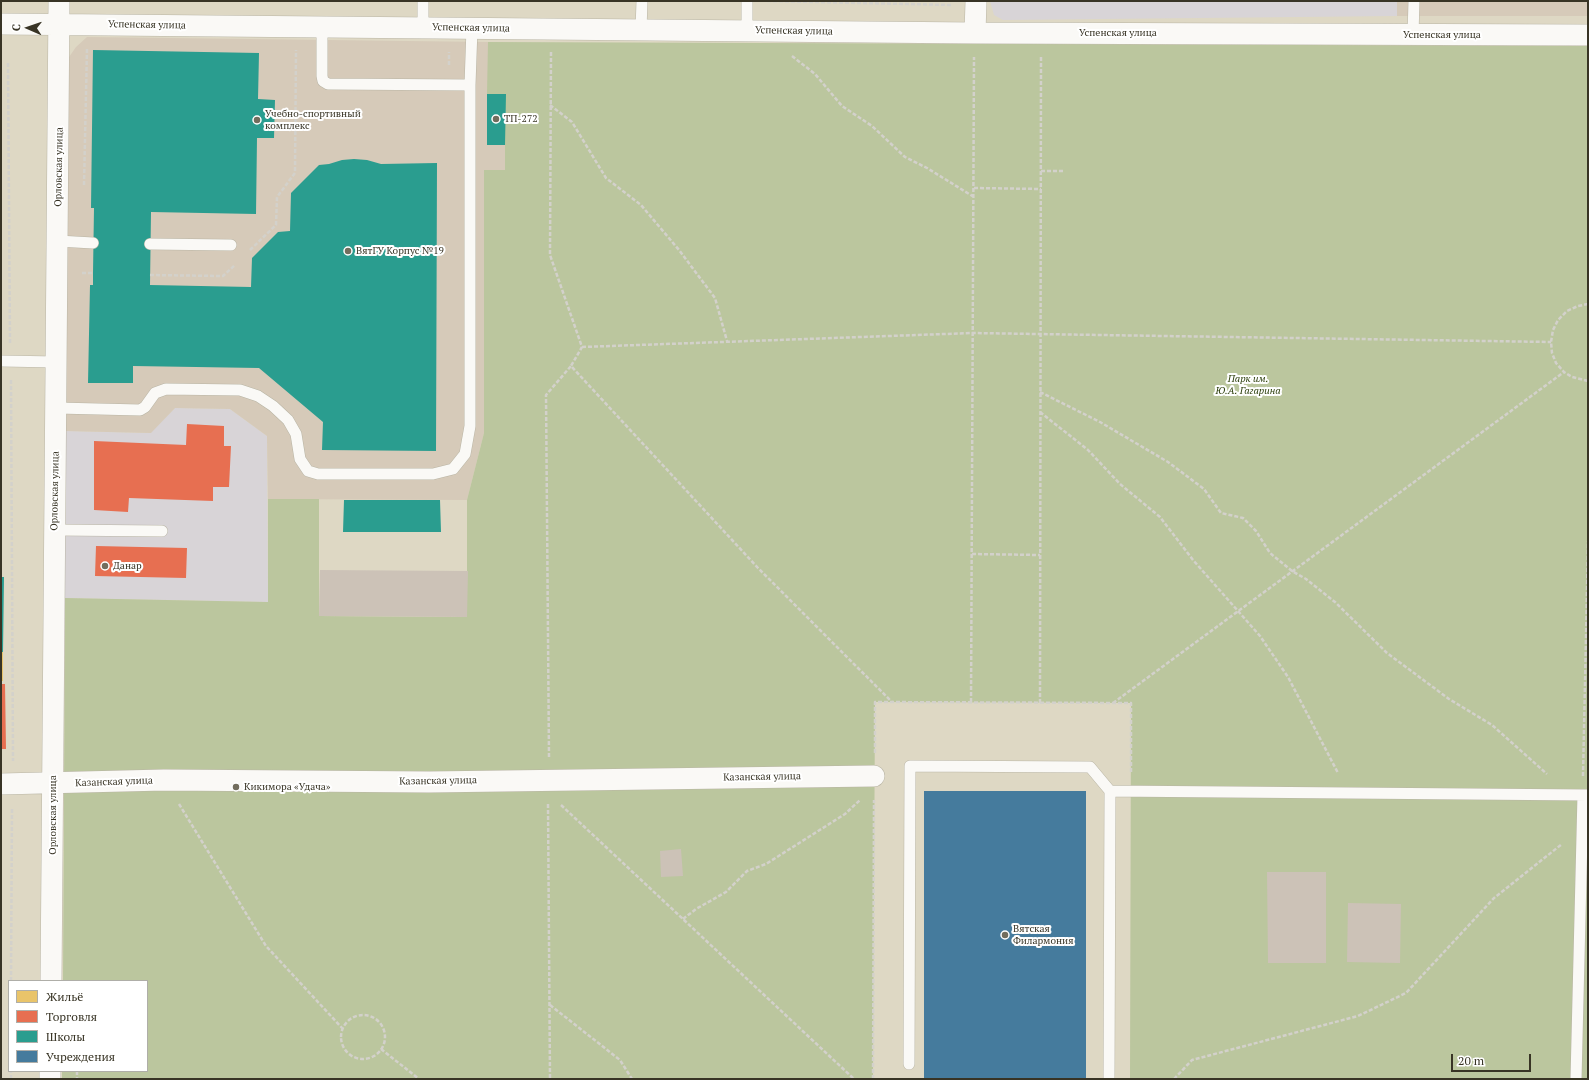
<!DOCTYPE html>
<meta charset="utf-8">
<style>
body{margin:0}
#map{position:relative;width:1589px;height:1080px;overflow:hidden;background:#ded8c4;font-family:"PT Serif",serif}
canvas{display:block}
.frame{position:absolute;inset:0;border:2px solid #383425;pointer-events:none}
.legend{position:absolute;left:8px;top:980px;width:140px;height:92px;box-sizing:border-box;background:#fff;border:1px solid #afaea8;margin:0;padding:5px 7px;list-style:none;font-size:12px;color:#383425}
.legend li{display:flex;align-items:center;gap:8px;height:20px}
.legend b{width:20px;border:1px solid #afaea8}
.north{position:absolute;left:8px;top:8px;width:40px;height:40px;-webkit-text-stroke:3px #fff;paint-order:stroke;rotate:272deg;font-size:11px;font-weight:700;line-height:16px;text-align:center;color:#383425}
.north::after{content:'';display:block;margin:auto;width:14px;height:18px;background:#383425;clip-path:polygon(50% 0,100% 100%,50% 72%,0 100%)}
.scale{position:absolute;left:1451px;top:1054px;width:80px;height:18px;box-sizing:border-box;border:2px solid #383425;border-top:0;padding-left:5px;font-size:12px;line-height:14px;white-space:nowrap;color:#383425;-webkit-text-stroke:3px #fff;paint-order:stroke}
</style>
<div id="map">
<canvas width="1589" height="1080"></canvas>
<div class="frame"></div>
<ul class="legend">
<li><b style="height:11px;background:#e9c46a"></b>Жильё</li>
<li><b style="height:11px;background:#e76f51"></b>Торговля</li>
<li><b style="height:11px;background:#2a9d8f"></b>Школы</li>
<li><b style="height:11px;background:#457b9d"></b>Учреждения</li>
</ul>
<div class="north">С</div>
<div class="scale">20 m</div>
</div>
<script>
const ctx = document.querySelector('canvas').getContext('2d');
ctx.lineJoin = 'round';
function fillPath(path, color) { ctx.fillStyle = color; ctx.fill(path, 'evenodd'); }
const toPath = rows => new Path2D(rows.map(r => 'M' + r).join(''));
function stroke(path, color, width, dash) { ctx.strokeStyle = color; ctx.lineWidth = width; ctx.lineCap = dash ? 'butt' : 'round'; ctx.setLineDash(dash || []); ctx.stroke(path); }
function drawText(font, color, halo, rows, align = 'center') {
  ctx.font = font + ' "PT Serif",serif'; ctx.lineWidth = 4; ctx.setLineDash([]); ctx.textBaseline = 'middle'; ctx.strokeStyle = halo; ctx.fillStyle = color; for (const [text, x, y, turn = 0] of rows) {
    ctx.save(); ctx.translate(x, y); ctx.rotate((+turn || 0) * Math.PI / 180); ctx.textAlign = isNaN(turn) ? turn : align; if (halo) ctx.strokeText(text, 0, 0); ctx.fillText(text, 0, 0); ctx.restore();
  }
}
fillPath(toPath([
 [990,1,1397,1,1397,16,1003,20,994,15],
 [175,408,230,409,267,436,268,602,65,598,65,431,150,433]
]), '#d8d4d7');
fillPath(toPath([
 [1397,1,1588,1,1588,16,1397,16],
 [87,37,488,42,488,48,506,94,505,170,484,171,484,433,467,500,268,499,267,436,230,409,175,408,151,433,65,431,67,60,76,47]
]), '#d6cab9');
fillPath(toPath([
 [488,42,1588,46,1588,1079,1130,1079,1131,703,875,702,873,1079,62,1079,62,1071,147,1071,147,981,63,981,65,598,268,602,268,499,319,499,319,616,467,617,467,500,484,433,484,170,505,170,505,94,487,94]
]), '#bbc69e');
fillPath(toPath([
 [1,652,3,652,3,681,1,681]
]), '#e9c46a');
fillPath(toPath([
 [187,424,224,426,224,446,231,446,229,487,213,487,213,501,129,498,128,512,94,510,94,441,186,445],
 [96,546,187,548,186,578,95,576],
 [1,684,5,684,6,749,1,749]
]), '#e76f51');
fillPath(toPath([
 [93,50,259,53,258,99,275,100,274,138,257,138,256,214,151,212,150,285,251,287,252,258,278,232,290,231,291,193,319,165,329,164,342,160,354,159,367,160,381,164,437,163,436,451,322,450,323,422,259,368,133,366,133,383,88,383,90,285,93,285,93,273,94,208,91,208],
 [487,94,506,94,505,145,487,145],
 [344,500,440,500,441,532,343,532],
 [1,577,4,577,3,652,1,652]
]), '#2a9d8f');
fillPath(toPath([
 [924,791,1086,791,1086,1079,924,1079]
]), '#457b9d');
fillPath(toPath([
 [320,570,468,571,467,617,319,616],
 [681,849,683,876,661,877,660,851],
 [1267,872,1326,872,1326,963,1268,963],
 [1348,903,1401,904,1400,963,1347,962]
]), '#ccc2b7');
const lane = toPath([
 [423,27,423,1],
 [641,30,642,1],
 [747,31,747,1],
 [1413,35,1414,1],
 [470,85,472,28],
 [58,241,93,243],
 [150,244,231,245],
 [1,361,57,362],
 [57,408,140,410,145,407,155,393,166,389,240,390,258,396,273,406,288,420,296,434,300,459,308,471,318,474,433,474,453,469,465,454,470,426,470,85,328,84,323,81,322,76,322,26],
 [55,530,162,531],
 [909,1064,910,766,1090,767,1110,791],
 [1109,1079,1110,791,1588,795],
 [1576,1079,1583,795]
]);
const street = toPath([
 [1,24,975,33,1588,35],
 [975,33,976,1],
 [1,784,164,780,429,782,874,776],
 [51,981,59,1],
 [50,1079,50,1071]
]);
stroke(lane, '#b9b5a5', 12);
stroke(street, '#b9b5a5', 22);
stroke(toPath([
 [767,1,952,5],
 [551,52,550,255,582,347,571,366,758,568,892,702],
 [792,56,815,74,842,106,872,126,905,157,927,168,974,197],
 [8,63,10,343],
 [449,65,449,52],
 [550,105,572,122,606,178,641,205,679,250,715,298,727,341],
 [1041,171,1065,171],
 [84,185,87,48],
 [974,188,1041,189],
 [250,250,276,225,277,197,295,173,296,50],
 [82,273,93,273],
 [150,275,223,276,235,265],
 [1588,304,1578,306,1567,311,1558,320,1553,330,1551,342,1552,353,1556,363,1564,372,1572,377,1588,381],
 [582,347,973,333,1551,342],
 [11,380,13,761],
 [1040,392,1100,422,1168,462,1204,489,1221,513,1243,518,1256,531,1270,553,1292,571,1306,579,1335,602,1387,653,1449,699,1492,725,1547,774],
 [1040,412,1088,450,1120,484,1160,517,1193,560,1260,636,1288,677,1338,773],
 [972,554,1040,555],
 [971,702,974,57],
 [1040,703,1041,57],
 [1113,703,1564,372],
 [875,753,875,702,1131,703,1131,773],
 [549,757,546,395,571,366],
 [1583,776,1588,541],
 [179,804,266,946,343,1029],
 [548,804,550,1079],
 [561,805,854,1079],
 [683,919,696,909,726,892,747,871,766,864,845,814,860,800],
 [11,981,12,808],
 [550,1005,620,1060,632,1079],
 '341 1037a22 22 0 1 1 44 0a22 22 0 1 1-44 0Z',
 [381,1049,419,1079],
 [77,1071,77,1079],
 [11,1079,11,1071],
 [873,1079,874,800],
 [1174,1079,1192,1060,1358,1016,1406,993,1494,898,1562,844]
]), '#d3d1cb', 2.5, [4, 2]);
stroke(lane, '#faf9f6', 11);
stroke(street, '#faf9f6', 21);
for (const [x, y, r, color] of [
 [496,119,4,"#726d5d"],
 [257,120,4,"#726d5d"],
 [348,251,4,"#726d5d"],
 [105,566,4,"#726d5d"],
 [236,787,4,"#726d5d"],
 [1005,935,4,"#726d5d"]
]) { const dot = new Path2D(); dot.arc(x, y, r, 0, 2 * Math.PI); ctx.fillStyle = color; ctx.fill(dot); stroke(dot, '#fff', 1.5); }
drawText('10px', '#383425', '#fff', [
 ["Успенская улица",147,25,1],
 ["Успенская улица",471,28,1],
 ["Успенская улица",794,31,1],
 ["Успенская улица",1118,33],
 ["Успенская улица",1442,35],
 ["Орловская улица",59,167,-89],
 ["Орловская улица",55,491,-89],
 ["Казанская улица",762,777,-1],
 ["Казанская улица",438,781,-1],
 ["Казанская улица",114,782,-2],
 ["Орловская улица",53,815,-90]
]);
drawText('10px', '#383425', '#fff', [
 ["Учебно-спортивный",265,114],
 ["комплекс",265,126],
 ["ТП-272",504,119],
 ["ВятГУ Корпус №19",356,251],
 ["Данар",113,566],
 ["Кикимора «Удача»",244,787],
 ["Вятская",1013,929],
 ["Филармония",1013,941]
], 'left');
drawText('italic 10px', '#2e400e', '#fff', [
 ["Парк им.",1248,379],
 ["Ю.А. Гагарина",1248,391]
]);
</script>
